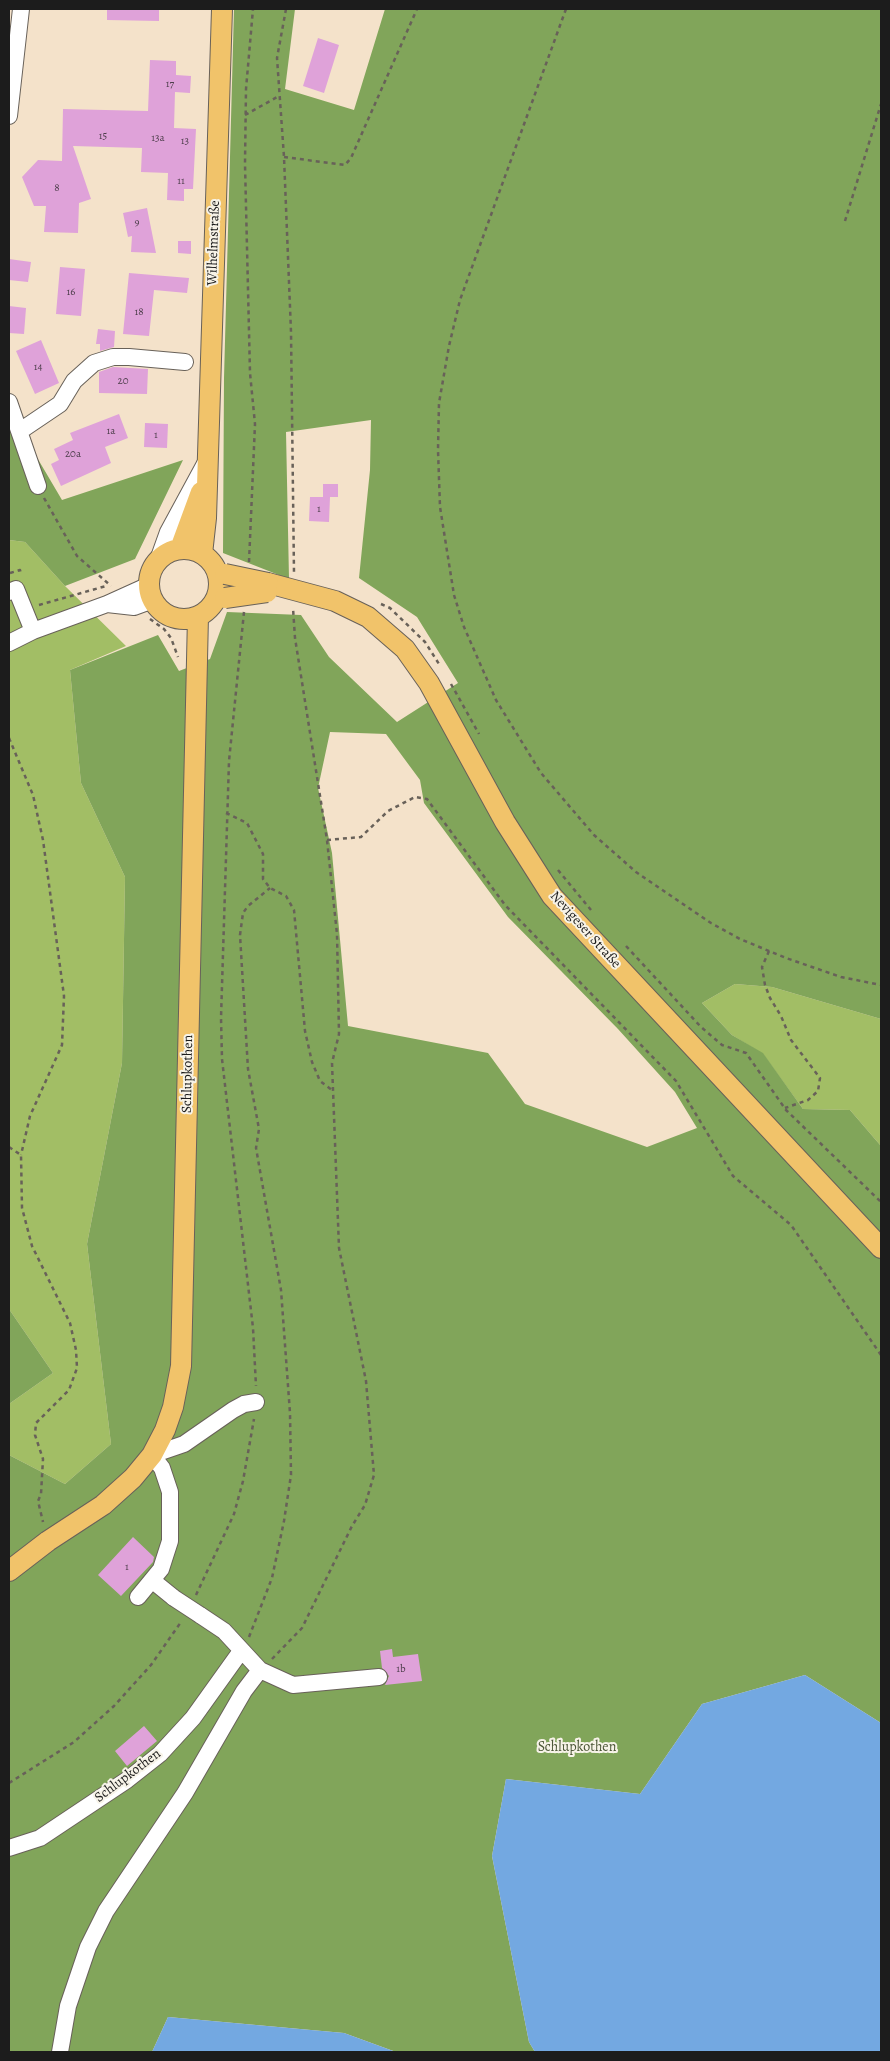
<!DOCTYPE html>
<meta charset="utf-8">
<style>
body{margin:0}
#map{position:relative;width:890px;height:2061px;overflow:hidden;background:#f4e2ca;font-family:Alegreya,serif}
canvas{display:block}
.frame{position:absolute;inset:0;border:10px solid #1c1c1c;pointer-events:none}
</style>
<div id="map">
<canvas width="890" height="2061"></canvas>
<div class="frame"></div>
</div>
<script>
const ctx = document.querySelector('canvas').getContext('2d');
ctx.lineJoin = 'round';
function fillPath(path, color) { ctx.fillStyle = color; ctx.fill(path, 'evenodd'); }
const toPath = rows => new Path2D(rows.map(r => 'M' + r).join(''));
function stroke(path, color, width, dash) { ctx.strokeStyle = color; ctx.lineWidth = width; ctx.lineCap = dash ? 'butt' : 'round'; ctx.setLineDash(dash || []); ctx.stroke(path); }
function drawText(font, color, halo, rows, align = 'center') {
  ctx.font = font + ' Alegreya,serif'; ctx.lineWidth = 4; ctx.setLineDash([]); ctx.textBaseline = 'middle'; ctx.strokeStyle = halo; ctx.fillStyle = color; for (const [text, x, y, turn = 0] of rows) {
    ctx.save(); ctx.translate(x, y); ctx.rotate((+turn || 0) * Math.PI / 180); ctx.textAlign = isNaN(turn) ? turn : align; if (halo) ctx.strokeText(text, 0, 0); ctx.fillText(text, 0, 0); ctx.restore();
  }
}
fillPath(toPath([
 [9,540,25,542,65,586,126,646,70,670,81,783,125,877,122,1063,87,1244,111,1444,65,1484,9,1455,9,1404,53,1373,9,1309],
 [735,984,772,987,881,1019,881,1146,850,1110,803,1109,763,1054,732,1035,702,1003]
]), '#a2be65');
fillPath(toPath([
 [234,9,295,9,285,89,354,110,385,9,881,9,881,1019,772,987,735,984,702,1003,732,1035,763,1053,803,1109,850,1110,881,1146,881,1723,805,1675,702,1704,640,1794,506,1779,492,1856,529,2042,535,2052,396,2052,344,2033,168,2017,152,2052,9,2052,9,1455,65,1484,111,1444,87,1244,122,1063,125,877,81,783,70,670,158,635,179,671,210,659,227,612,301,615,329,657,397,722,458,683,417,617,359,578,370,470,371,420,286,432,289,579,223,553,224,378],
 [330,732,386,734,420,780,424,803,508,917,618,1029,675,1092,697,1128,647,1147,525,1104,488,1053,348,1026,332,853,318,788],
 [9,410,62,500,183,460,135,559,65,586,25,542,9,540],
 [9,1309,53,1373,9,1404]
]), '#81a55a');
fillPath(toPath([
 [805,1675,881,1723,881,2052,535,2052,529,2042,492,1856,506,1779,640,1794,702,1704],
 [168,2017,344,2033,396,2052,152,2052]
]), '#73a8e1');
fillPath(toPath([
 [107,9,159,9,159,21,107,20],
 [318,38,339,45,324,93,303,86],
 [150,60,176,61,176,75,191,76,190,93,175,92,174,128,196,129,193,189,184,189,184,201,167,200,168,173,141,172,142,148,73,146,91,199,79,203,78,233,44,232,46,206,34,206,22,177,38,160,62,161,63,109,148,111],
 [147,208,156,253,131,252,132,236,128,237,123,213],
 [178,241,191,241,191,254,178,253],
 [9,259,31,262,28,282,9,280],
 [60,267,85,269,81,316,56,314],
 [129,273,189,278,187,293,154,290,149,336,123,334],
 [9,306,26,308,24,334,9,333],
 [98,329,115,331,114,347,100,351,100,344,96,344],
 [41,340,59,383,35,394,16,351],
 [113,367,148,369,147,394,99,393,99,372],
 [119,414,128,438,105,447,111,463,61,486,51,464,59,460,54,449,73,440,70,433],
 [145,423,168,424,167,448,144,447],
 [323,484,338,484,338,497,330,497,329,522,309,521,310,497,323,497],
 [133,1537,154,1557,153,1562,121,1596,98,1575],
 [392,1649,393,1657,418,1654,422,1681,385,1685,389,1676,382,1668,380,1651],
 [144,1726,157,1741,127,1766,115,1751]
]), '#dfa2d9');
const minor = toPath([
 [9,116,21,9],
 [9,402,38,486],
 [20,431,60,404,74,381,94,363,113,357,129,357,185,362],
 [158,560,168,532,207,460],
 [9,592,16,589,33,631],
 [107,604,134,607,153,600],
 [9,643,33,631,107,604,149,585],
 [153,1581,174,1598],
 [138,1597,161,1569,170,1541,170,1492,162,1468,152,1455,184,1444,233,1410,244,1404,256,1402],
 [200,1615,224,1631,260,1670,293,1685,379,1677],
 [9,1848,40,1838,127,1780,160,1754,193,1718,241,1651],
 [60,2052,68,2006,88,1947,106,1911,185,1793,244,1691,260,1670]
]);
const major = toPath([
 [180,549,201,492],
 '149 584a35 35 0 1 1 70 0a35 35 0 1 1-70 0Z',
 [202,554,206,518,222,9],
 [268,583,335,601,368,617,405,649,429,683,505,822,552,896,881,1248],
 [9,1571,48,1541,103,1505,133,1478,152,1455,165,1430,173,1407,181,1366,198,616]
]);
stroke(minor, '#686159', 18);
stroke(major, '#686159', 22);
stroke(toPath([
 [286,9,277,58,284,157,291,332,294,573],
 [566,9,460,300,449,346,439,403,438,450,440,507,454,595,464,627,496,700,541,773,594,835,636,872,711,923,740,939,786,958,841,977,881,985],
 [245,115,279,96],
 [284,157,345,165,351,158,417,9],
 [845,221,881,104],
 [44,498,77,556,111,586],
 [249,562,255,424,250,373,245,164,246,89,253,9],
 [10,573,20,570,21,574],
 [381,604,390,608,425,642,439,664],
 [39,605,106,586],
 [244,612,229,761,221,1018,222,1059,253,1328,256,1386],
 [150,619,164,629,171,638,178,657],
 [451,684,479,734],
 [9,738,33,795,43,840,64,996,62,1045,30,1116,21,1155],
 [226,813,247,823,263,854,263,879,270,888,286,896,294,910,305,1031,312,1062,320,1081,332,1090],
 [327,840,361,837,388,811,415,797,427,799,505,905,676,1081,733,1176,791,1225,881,1355],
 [558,870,591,910],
 [626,946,701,1027,722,1045,746,1053,786,1110,881,1202],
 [769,951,762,967,765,985,770,998,781,1016,791,1040,820,1078,818,1091,808,1100,785,1108],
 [9,1147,21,1155,22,1208,32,1246,70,1323,76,1350,77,1368,69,1390,36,1423,35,1435,43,1459,41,1494,38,1501,43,1522],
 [196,1595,234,1514,243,1481,254,1419],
 [249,1637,272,1578,284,1521,291,1475,290,1413,281,1290,256,1148,259,1129,248,1069,240,935,243,913,248,906,270,888],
 [272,1659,302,1628,352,1526,365,1505,374,1475,366,1381,339,1248,332,1063,339,1034,337,934,327,840,295,638,293,608],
 [9,1783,74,1742,114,1706,151,1665,181,1622]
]), '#686159', 2.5, [4, 4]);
stroke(minor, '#fff', 16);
stroke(major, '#f1c36a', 20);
const minorBridge = toPath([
 [174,1598,200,1615]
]);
const majorBridge = toPath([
 [225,574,268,583],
 [225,598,267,592]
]);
stroke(minorBridge, '#686159', 18, []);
stroke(majorBridge, '#686159', 22, []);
stroke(minorBridge, '#fff', 16);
stroke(majorBridge, '#f1c36a', 20);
drawText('11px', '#4d3e4b', null, [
 ["17",170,84],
 ["15",103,136],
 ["13a",158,138],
 ["13",185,141],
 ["11",181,181],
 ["8",57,188],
 ["9",137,222],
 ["16",71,292],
 ["18",139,312],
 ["14",38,367],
 ["20",123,381],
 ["1a",111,431],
 ["1",156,435],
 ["20a",73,454],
 ["1",319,509],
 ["1",127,1567],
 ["1b",401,1669]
]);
drawText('14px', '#1c1c1c', '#f7f3e8', [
 ["Wilhelmstraße",214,243,-88],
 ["Nevigeser Straße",585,930,48],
 ["Schlupkothen",188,1074,-89],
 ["Schlupkothen",128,1776,-37]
]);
drawText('14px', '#4b5536', '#f7f3e8', [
 ["Schlupkothen",577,1748]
]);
</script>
